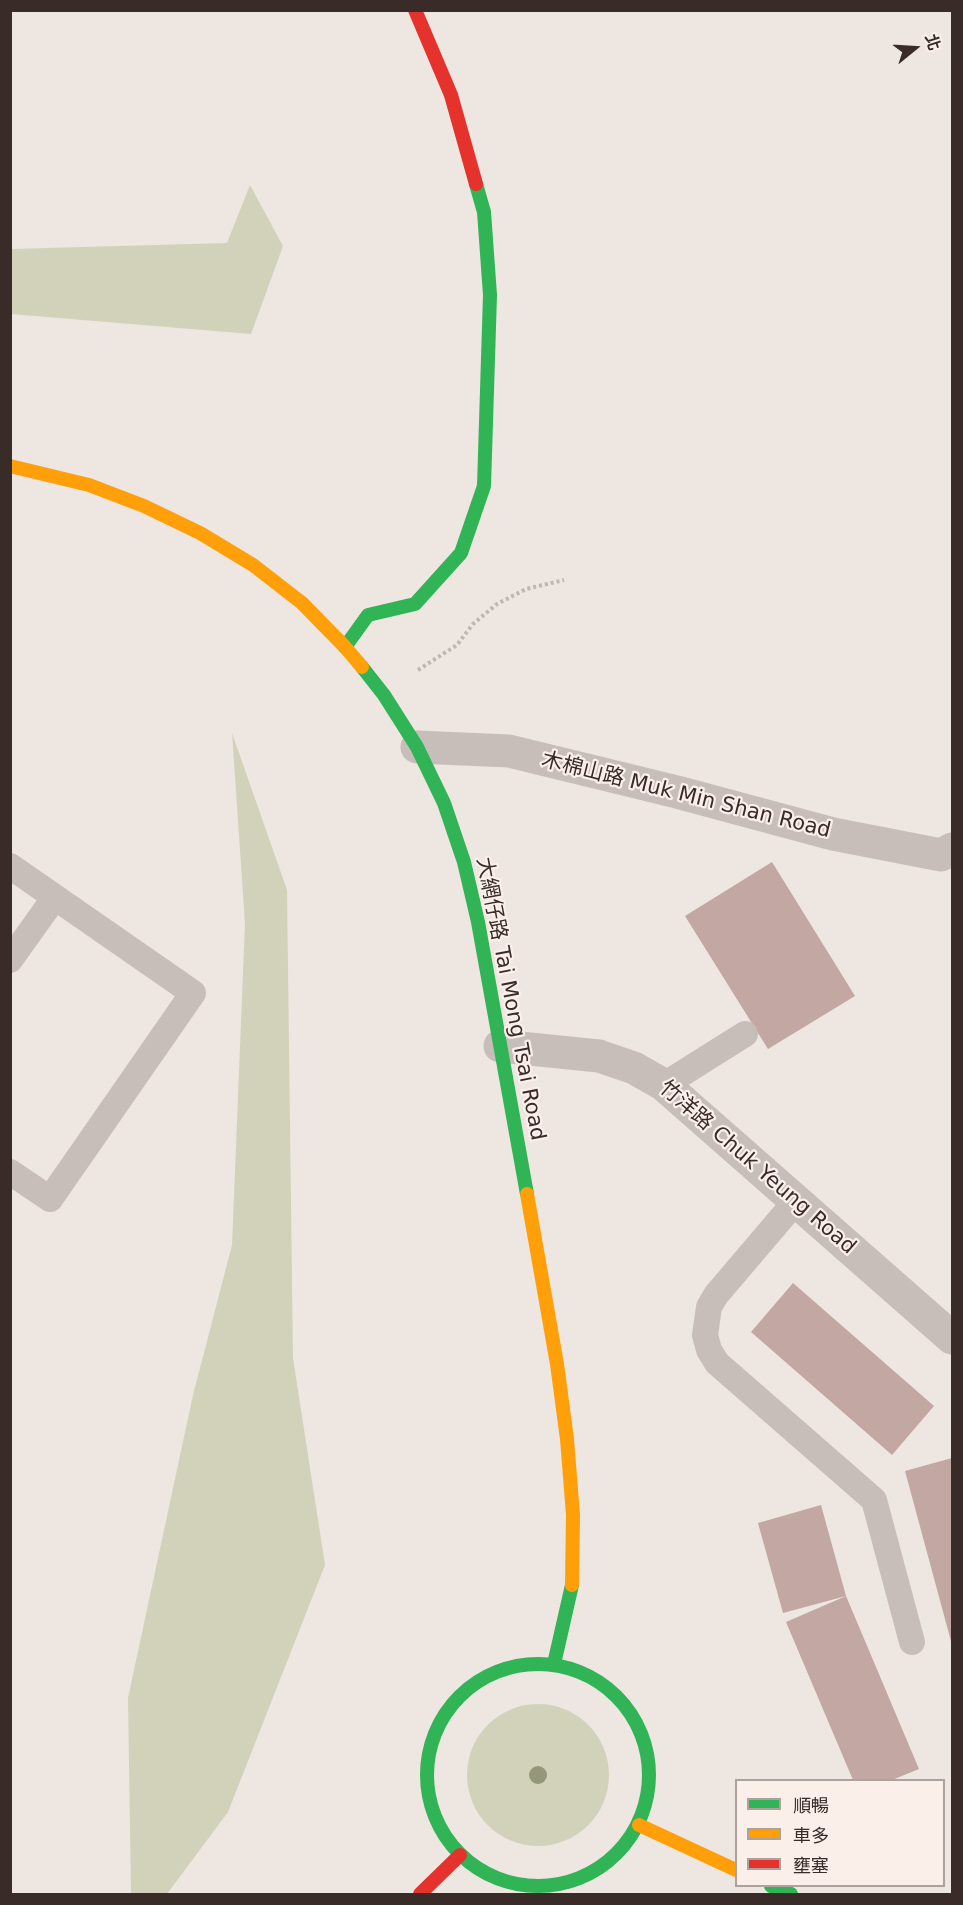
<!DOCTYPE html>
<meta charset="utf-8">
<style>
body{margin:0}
#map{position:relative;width:963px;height:1905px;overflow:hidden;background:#eee6e1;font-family:"DejaVu Sans","Noto Sans TC",sans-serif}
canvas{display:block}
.frame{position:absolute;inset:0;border:12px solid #382b28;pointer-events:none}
.legend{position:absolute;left:735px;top:1779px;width:210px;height:108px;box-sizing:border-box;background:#faf0e9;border:2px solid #aca19c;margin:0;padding:8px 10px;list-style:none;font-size:18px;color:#382b28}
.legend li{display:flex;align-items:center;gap:12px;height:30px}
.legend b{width:30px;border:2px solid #aca19c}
.north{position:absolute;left:885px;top:18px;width:60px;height:60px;-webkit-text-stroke:4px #faf0e9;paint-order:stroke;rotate:72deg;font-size:16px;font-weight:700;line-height:24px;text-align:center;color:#382b28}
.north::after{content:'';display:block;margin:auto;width:21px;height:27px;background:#382b28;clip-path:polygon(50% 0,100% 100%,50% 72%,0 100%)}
</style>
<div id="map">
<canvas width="963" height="1905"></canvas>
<div class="frame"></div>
<ul class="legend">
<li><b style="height:8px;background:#30b455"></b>順暢</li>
<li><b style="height:8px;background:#ff9f0a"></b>車多</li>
<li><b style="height:8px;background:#e5322d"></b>壅塞</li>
</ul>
<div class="north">北</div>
</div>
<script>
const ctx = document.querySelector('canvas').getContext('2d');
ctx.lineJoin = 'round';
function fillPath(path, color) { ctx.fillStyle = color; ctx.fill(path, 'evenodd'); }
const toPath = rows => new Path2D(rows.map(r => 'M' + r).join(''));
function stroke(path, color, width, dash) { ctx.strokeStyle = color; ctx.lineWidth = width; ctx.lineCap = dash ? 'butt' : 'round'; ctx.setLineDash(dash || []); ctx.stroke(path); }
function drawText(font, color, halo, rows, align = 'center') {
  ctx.font = font + ' "DejaVu Sans","Noto Sans TC",sans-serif'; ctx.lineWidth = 4.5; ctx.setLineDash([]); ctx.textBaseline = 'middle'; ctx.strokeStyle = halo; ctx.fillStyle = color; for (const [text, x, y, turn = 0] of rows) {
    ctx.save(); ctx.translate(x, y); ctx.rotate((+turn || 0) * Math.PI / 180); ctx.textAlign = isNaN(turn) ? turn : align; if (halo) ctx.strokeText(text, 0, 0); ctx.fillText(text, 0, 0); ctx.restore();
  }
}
fillPath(toPath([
 [250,185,283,246,251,334,11,314,11,249,227,243],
 [232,733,287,890,293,1358,325,1565,228,1812,167,1894,131,1894,128,1698,193,1395,232,1245,245,923],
 '467 1775a71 71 0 1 1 142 0a71 71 0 1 1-142 0Z'
]), '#d2d2bb');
fillPath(toPath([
 [772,862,855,996,768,1049,685,916],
 [793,1283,934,1406,892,1455,751,1332],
 [952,1458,952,1645,905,1471],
 [821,1505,846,1596,783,1613,758,1523],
 [846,1596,919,1769,892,1780,853,1780,786,1622]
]), '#c2a7a2');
stroke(toPath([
 [418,670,457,645,473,624,497,604,526,589,564,580]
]), '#bfb7b3', 4, [3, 3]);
stroke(toPath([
 [10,866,193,993,50,1199,10,1172],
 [10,960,55,897],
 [664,1085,745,1034],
 [796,1201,716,1295,709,1307,705,1335,709,1350,717,1363,874,1500,912,1642]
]), '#c7beba', 26);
stroke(toPath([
 [417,747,509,751,677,792,833,834,941,855,952,849],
 [500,1046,599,1056,634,1068,664,1085,952,1338]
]), '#c7beba', 33);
stroke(toPath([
 [345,647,368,615,415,604,461,553,484,486,490,295,484,212,476,184],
 [362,667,384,695,417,747,444,803,464,862,478,922,527,1194],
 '427 1775a111 111 0 1 1 222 0a111 111 0 1 1-222 0Z',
 [554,1664,572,1585],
 [771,1886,791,1894]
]), '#30b455', 14);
stroke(toPath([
 [10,466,89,485,144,506,200,533,253,565,302,603,345,647,362,667],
 [527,1194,557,1364,567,1439,573,1515,572,1585],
 [639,1825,736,1870]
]), '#ff9f0a', 14);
stroke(toPath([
 [415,10,451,95,476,184],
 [420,1894,460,1855]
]), '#e5322d', 14);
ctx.fillStyle = '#95977d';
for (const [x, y] of [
 [538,1775]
]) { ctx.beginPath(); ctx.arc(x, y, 9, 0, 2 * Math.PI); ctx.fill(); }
drawText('21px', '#382b28', '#faf0e9', [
 ["木棉山路 Muk Min Shan Road",686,796,14],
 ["大網仔路 Tai Mong Tsai Road",510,999,79],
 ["竹洋路 Chuk Yeung Road",757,1168,41]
]);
</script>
